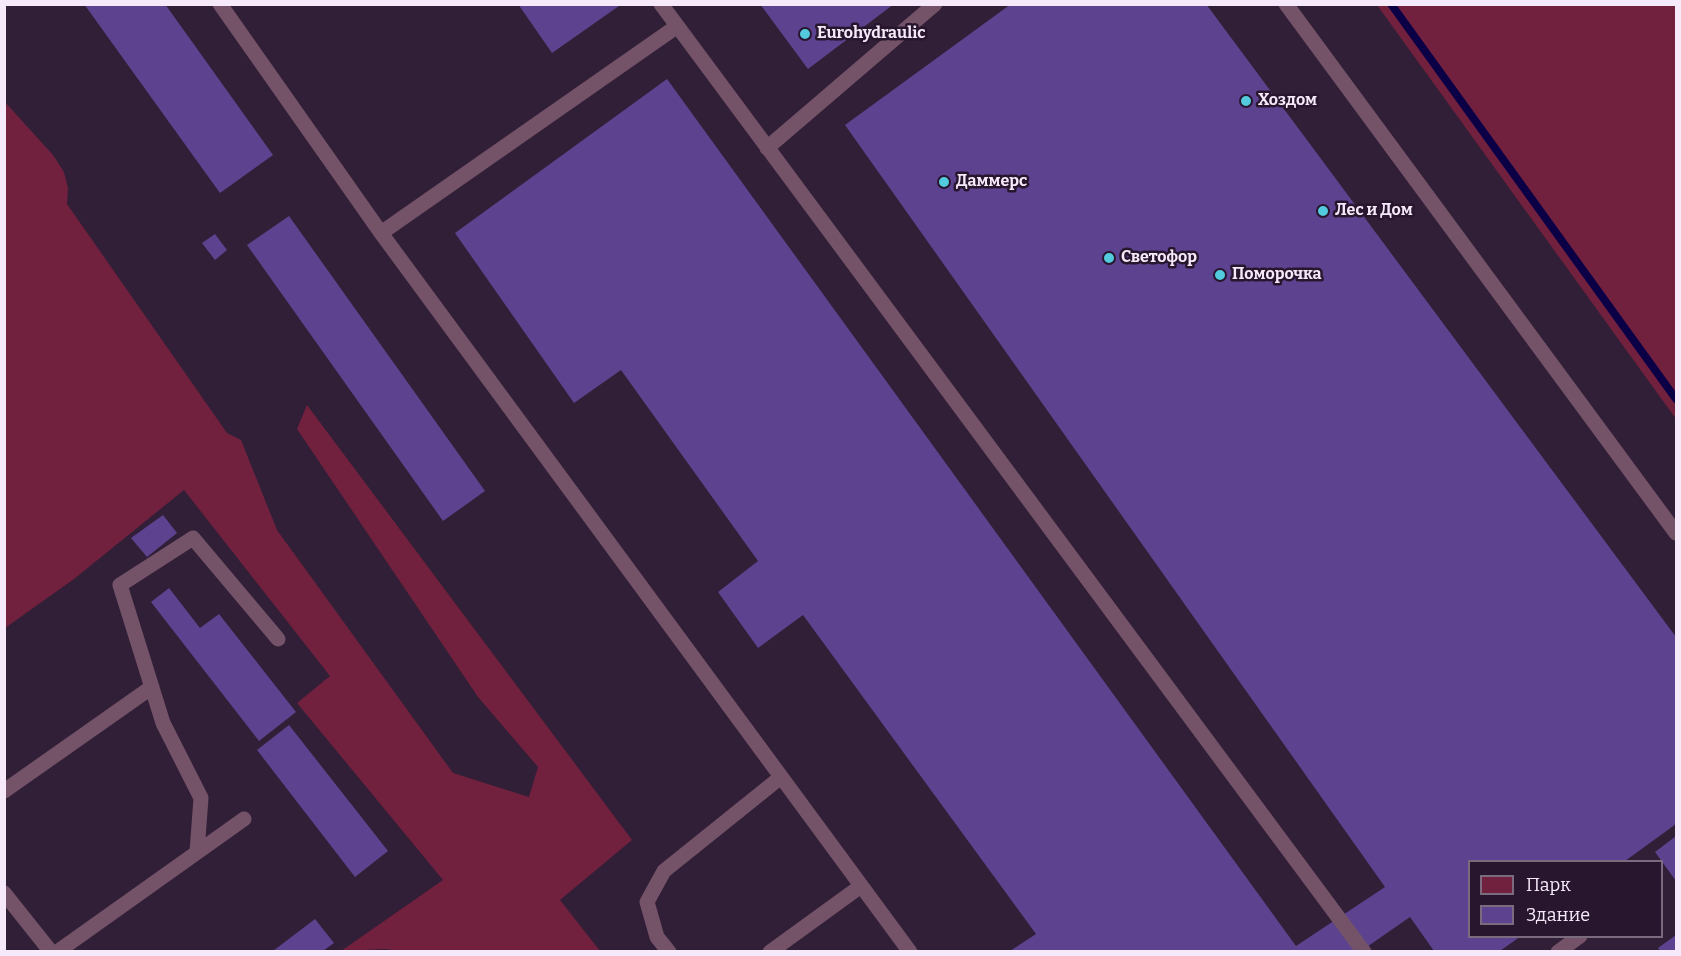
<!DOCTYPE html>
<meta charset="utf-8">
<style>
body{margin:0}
#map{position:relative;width:1681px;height:956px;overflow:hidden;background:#311f37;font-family:Bitter,serif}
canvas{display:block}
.frame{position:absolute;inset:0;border:6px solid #f6eafa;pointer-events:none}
.legend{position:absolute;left:1468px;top:860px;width:195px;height:78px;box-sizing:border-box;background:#27162d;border:2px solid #7a6b7f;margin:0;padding:8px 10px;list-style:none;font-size:18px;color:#f6eafa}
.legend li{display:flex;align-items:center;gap:12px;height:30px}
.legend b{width:30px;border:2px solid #7a6b7f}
</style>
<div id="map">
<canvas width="1681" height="956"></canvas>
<div class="frame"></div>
<ul class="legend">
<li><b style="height:16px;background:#71203e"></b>Парк</li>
<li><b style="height:16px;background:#5d438f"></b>Здание</li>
</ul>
</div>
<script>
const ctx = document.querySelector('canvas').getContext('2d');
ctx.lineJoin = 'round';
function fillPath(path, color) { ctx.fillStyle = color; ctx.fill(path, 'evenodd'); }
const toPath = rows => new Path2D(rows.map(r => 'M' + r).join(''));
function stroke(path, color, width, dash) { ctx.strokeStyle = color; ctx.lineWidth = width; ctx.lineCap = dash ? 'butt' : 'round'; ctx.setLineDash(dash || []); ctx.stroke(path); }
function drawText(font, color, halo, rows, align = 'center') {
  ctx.font = font + ' Bitter,serif'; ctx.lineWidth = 5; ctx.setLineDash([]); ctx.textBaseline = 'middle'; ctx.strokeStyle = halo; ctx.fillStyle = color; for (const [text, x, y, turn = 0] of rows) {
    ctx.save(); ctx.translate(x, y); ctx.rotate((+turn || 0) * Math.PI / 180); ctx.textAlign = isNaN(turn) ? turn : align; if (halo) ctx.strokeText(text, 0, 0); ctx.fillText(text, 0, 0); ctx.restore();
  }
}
fillPath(toPath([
 [1377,5,1676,5,1676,419],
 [4,101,53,155,64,172,68,188,67,204,227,433,241,440,277,530,453,773,529,797,538,767,478,697,297,429,307,405,632,840,560,900,600,951,403,952,386,949,341,951,443,880,297,703,330,676,184,490,74,579,5,628]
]), '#71203e');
stroke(toPath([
 [1391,4,1676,399]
]), '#0b0045', 8);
fillPath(toPath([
 [84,4,165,4,273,155,220,193],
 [518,4,618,4,619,6,552,53],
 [760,4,894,4,808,69],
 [1011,4,1206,4,1676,637,1676,824,1625,861,1470,861,1470,936,1521,936,1500,951,1434,951,1410,917,1361,951,1010,951,1036,934,803,615,758,648,718,592,758,561,621,370,574,403,455,233,667,79,1296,946,1385,887,845,125],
 [289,216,485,491,443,521,247,245],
 [215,234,227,250,215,260,202,243],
 [163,515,177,533,147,557,131,538],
 [169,588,200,628,219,614,296,712,259,741,151,602],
 [289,725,388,851,355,877,257,750],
 [1676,836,1676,881,1655,852],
 [315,919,334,943,323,951,273,951],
 [1676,935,1676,951,1660,951,1658,948]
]), '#5d438f');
stroke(toPath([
 [220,4,381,233,910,952],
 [661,4,1364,952],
 [1286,4,1676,533],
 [767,148,935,4],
 [381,233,676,27],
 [4,791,152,687],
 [197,852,201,798,163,723,120,585,193,538,278,639],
 [4,893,51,952],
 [57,952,244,819],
 [669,952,657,937,647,902,664,871,781,777],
 [770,952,861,886],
 [1558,952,1580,936]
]), '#745369', 15);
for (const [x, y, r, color] of [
 [805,34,6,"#54cade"],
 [1246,101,6,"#54cade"],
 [944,182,6,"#54cade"],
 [1323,211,6,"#54cade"],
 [1109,258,6,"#54cade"],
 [1220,275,6,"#54cade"]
]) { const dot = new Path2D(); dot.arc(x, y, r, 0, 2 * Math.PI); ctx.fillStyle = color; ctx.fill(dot); stroke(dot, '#27162d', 2); }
drawText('bold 16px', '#f6eafa', '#27162d', [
 ["Eurohydraulic",817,34],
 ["Хоздом",1258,101],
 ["Даммерс",956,182],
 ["Лес и Дом",1335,211],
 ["Светофор",1121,258],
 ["Поморочка",1232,275]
], 'left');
</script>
